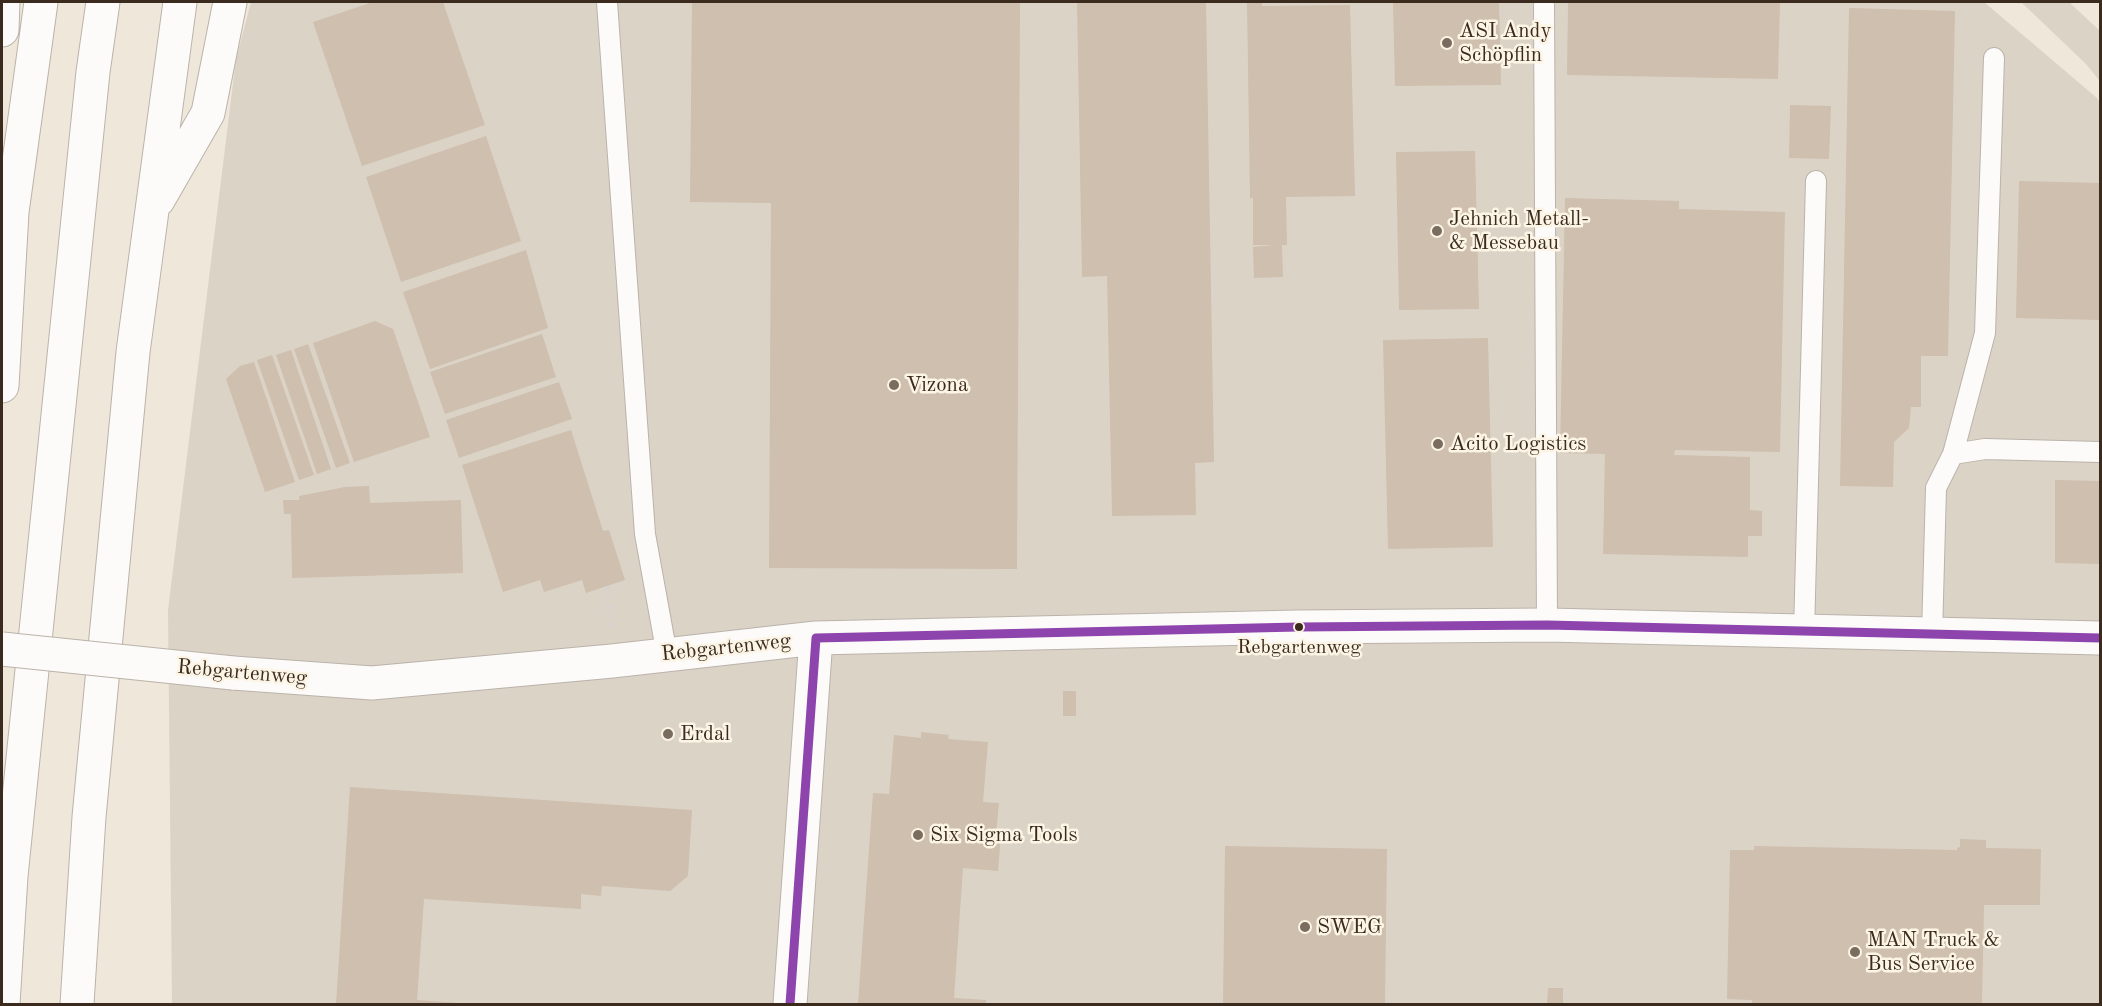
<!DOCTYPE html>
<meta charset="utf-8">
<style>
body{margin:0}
#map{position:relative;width:2102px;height:1006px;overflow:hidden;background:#efe7d9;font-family:"Old Standard TT",serif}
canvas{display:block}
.frame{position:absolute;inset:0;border:3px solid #3b2a1e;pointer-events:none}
</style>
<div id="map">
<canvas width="2102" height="1006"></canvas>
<div class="frame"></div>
</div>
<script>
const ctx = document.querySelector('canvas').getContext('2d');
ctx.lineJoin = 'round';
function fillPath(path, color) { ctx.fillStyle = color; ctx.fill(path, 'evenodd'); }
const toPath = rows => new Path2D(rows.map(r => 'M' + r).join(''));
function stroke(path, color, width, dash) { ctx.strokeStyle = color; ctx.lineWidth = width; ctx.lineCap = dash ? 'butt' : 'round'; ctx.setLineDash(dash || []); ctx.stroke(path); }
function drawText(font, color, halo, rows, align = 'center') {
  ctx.font = font + ' "Old Standard TT",serif'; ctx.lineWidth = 5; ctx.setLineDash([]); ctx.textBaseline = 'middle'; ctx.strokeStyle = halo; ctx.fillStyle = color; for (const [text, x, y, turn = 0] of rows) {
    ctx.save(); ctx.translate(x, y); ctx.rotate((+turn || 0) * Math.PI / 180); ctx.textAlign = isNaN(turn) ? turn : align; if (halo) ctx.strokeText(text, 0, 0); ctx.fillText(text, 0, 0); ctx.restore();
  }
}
fillPath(toPath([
 [251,2,1984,2,2097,98,2100,103,2100,1004,172,1004,168,610,236,59],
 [2021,2,2069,2,2100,31,2100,81,2085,63]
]), '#dcd3c7');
fillPath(toPath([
 [373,2,443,2,485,125,362,166,313,22],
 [692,2,1020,2,1017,569,769,568,771,203,690,202],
 [1077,2,1206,2,1214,462,1195,463,1196,515,1112,516,1107,276,1082,277],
 [1247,2,1262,2,1262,6,1350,5,1355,196,1286,197,1287,245,1282,245,1283,277,1254,278,1253,247,1273,245,1253,245,1253,198,1250,198],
 [1393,2,1499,2,1501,85,1395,86],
 [1568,2,1780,2,1778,79,1567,75],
 [1849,8,1955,11,1948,356,1921,356,1921,407,1911,407,1909,428,1894,442,1893,487,1840,486],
 [1790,105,1831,106,1829,159,1789,158],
 [486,136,521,241,401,282,366,177],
 [1475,151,1479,309,1399,310,1396,152],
 [2019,181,2100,183,2100,320,2016,318],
 [1565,198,1679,201,1679,209,1785,212,1780,452,1675,450,1674,455,1750,457,1750,510,1762,511,1762,536,1748,536,1748,557,1603,554,1605,454,1560,453],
 [526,250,548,328,430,369,403,292],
 [375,321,393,329,430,437,354,462,313,343],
 [542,334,556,377,445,414,430,372],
 [1488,338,1493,547,1388,549,1383,340],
 [308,344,350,463,336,468,294,349],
 [291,350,331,469,317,474,276,355],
 [272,355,314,475,299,480,257,360],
 [254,362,295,482,265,492,226,379,240,366],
 [559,382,572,419,459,458,446,420],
 [571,430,603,531,609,530,625,580,586,593,582,580,544,592,540,580,503,592,462,465],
 [2055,480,2100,481,2100,564,2055,563],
 [369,486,370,503,461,500,463,573,292,578,291,514,284,514,283,500,299,500,299,496,345,487],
 [1063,691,1076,691,1076,716,1063,716],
 [921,732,949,735,948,739,988,742,983,802,999,803,996,833,1001,834,998,871,963,868,954,998,986,1000,986,1004,858,1004,873,793,889,794,894,735,921,738],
 [350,787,692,810,688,876,670,891,602,886,601,896,581,894,581,909,424,899,417,1000,458,1003,458,1004,336,1004],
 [1960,839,1986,840,1986,848,2041,849,2040,905,1984,905,1982,1004,1752,1004,1752,1000,1727,999,1730,850,1754,850,1754,846,1957,850,1957,848,1960,847],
 [1225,846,1387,849,1385,1004,1223,1004],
 [1548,988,1563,988,1563,1004,1547,1004]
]), '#cebfae');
const lane = toPath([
 [607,2,645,534,667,655],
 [1544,2,1547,625],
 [1953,454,1985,333,1994,58],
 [1804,632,1816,181],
 [1932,635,1936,488,1953,454,1985,449,2100,452]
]);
const street = toPath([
 [233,673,372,683,612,661,816,638,1298,627,1547,625,2100,638],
 [790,1004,816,638]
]);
const highway = toPath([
 [2,30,3,2],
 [158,200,208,113,230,2],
 [2,386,12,212,41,2],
 [3,1004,11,876,93,72,103,2],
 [77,1004,89,817,133,352,180,2]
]);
stroke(lane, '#bab3aa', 22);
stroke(street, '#bab3aa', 35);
stroke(highway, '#bab3aa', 35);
stroke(toPath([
 [607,586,610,627]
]), '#d6d3cf', 4, [4.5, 4.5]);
stroke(lane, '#fdfbf9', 20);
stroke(street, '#fdfbf9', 33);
stroke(highway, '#fdfbf9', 33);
const streetBridge = toPath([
 [2,649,233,673]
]);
stroke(streetBridge, '#bab3aa', 35, []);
stroke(streetBridge, '#fdfbf9', 33);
stroke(toPath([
 [816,638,1298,627,1547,625,2100,638],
 [790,1004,816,638]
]), '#8e44ad', 9);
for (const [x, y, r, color] of [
 [1447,43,6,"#7a6c5f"],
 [1437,231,6,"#7a6c5f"],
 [894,385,6,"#7a6c5f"],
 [1438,444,6,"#7a6c5f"],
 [1299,627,5,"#3b2a1e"],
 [668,734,6,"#7a6c5f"],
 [918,835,6,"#7a6c5f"],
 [1305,927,6,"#7a6c5f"],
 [1855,952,6,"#7a6c5f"]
]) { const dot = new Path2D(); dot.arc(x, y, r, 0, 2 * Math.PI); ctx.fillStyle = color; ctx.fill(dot); stroke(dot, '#fcf5e5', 2); }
drawText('20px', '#3b2a1e', '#fcf5e5', [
 ["Rebgartenweg",1299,648]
]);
drawText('21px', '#3b2a1e', '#fcf5e5', [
 ["ASI Andy",1459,31],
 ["Schöpflin",1459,55],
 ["Jehnich Metall-",1449,219],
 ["& Messebau",1449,243],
 ["Vizona",906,385],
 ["Acito Logistics",1450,444],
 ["Erdal",680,734],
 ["Six Sigma Tools",930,835],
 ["SWEG",1317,927],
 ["MAN Truck &",1867,940],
 ["Bus Service",1867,964]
], 'left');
drawText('21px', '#3b2a1e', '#fcf5e5', [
 ["Rebgartenweg",726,648,-6],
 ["Rebgartenweg",242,673,5]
]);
</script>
